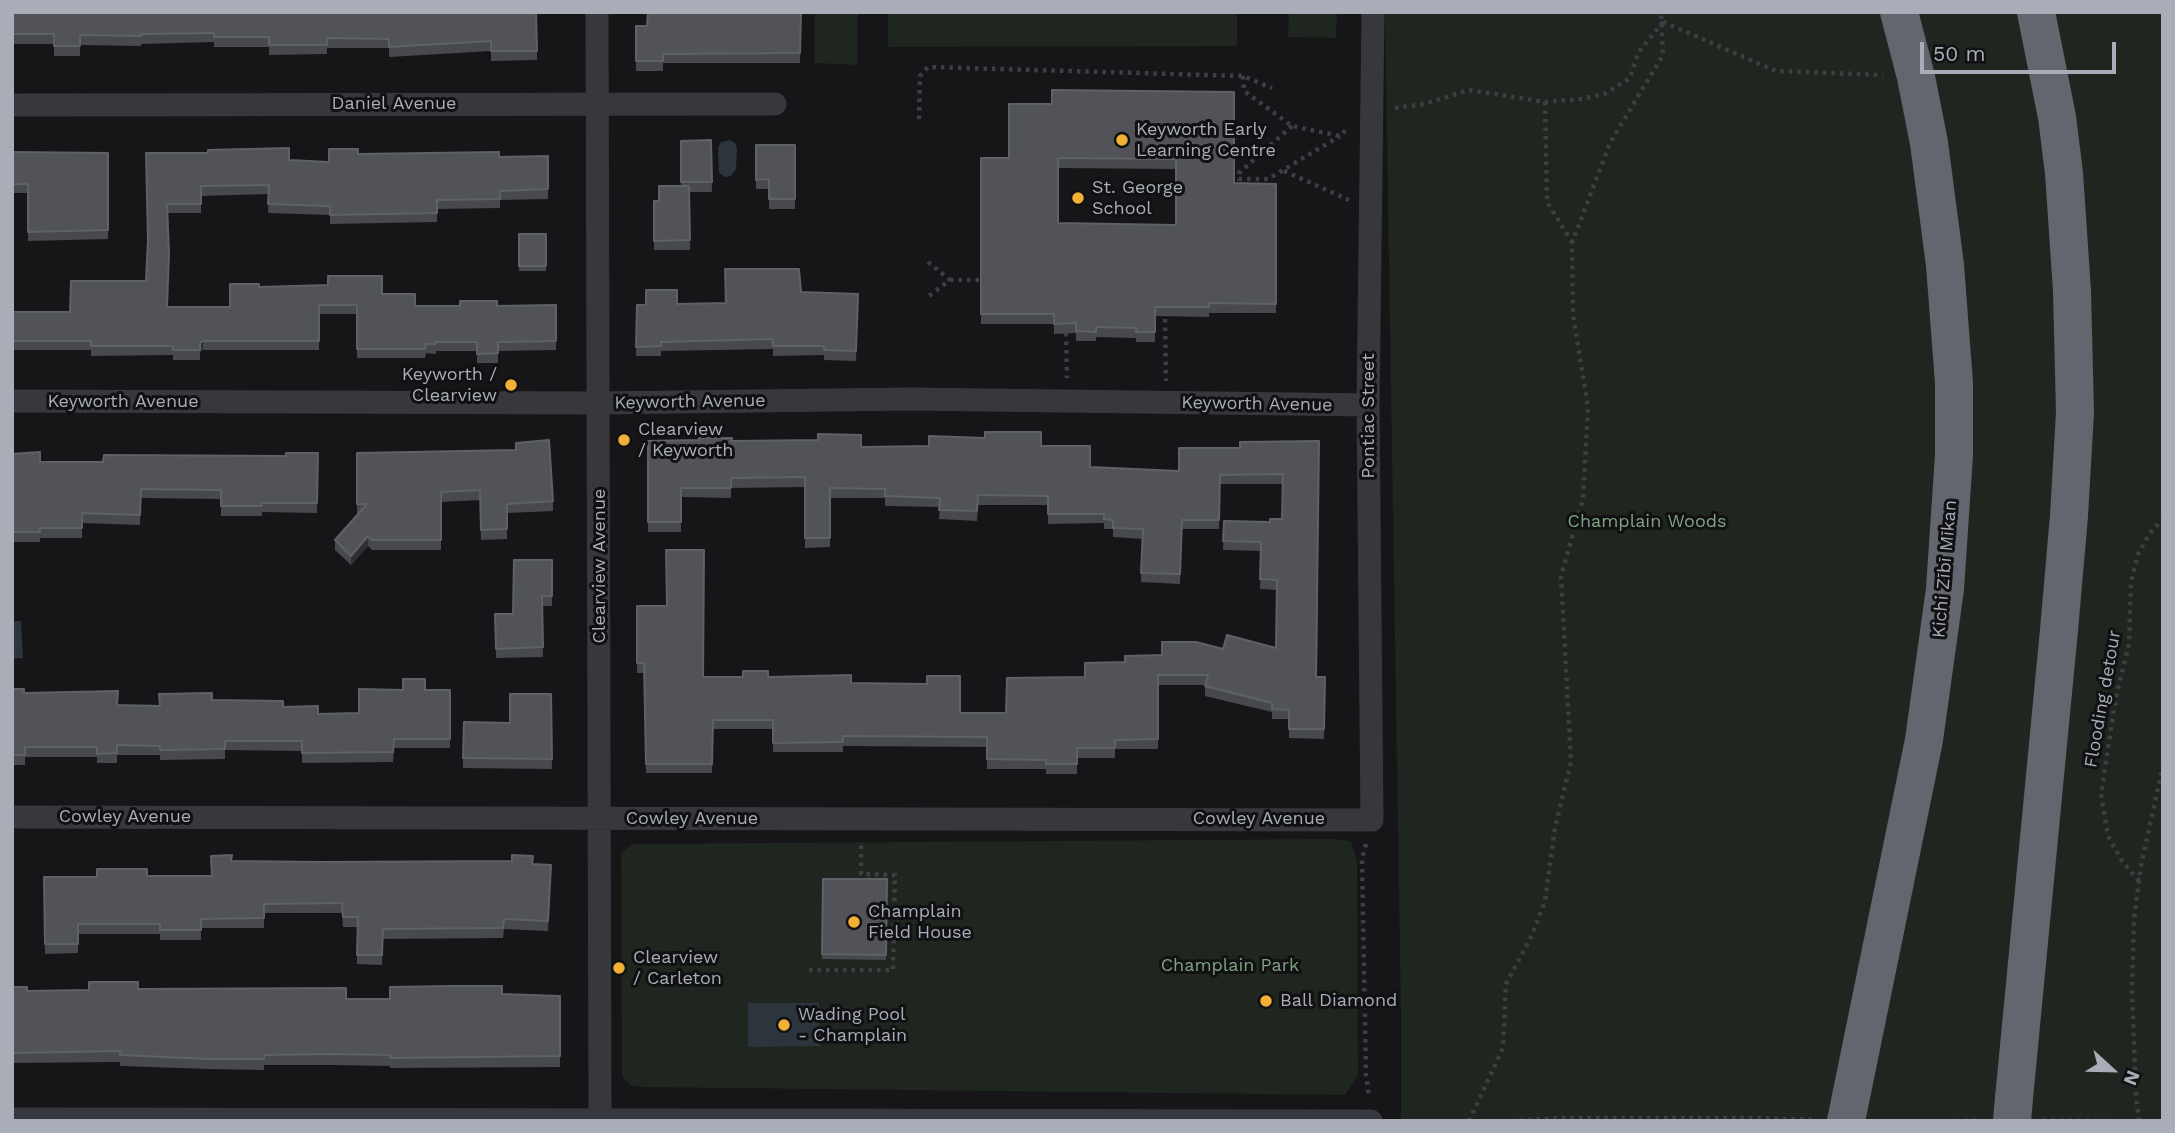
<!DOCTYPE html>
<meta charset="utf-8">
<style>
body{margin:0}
#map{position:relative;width:2175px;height:1133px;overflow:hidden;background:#161618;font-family:"Work Sans",sans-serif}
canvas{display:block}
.frame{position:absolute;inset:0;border:14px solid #a8adb8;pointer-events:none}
.north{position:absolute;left:2077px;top:1035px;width:70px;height:70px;-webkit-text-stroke:5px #111113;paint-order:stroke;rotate:112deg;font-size:19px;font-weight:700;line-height:28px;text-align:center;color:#a8adb8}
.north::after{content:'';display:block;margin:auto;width:24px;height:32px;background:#a8adb8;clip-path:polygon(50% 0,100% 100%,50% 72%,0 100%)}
.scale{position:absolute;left:1920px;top:42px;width:196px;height:32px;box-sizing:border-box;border:4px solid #a8adb8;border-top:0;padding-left:9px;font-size:21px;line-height:24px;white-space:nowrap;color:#a8adb8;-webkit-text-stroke:5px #111113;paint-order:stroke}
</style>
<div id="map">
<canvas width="2175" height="1133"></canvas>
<div class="frame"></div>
<div class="north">N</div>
<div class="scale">50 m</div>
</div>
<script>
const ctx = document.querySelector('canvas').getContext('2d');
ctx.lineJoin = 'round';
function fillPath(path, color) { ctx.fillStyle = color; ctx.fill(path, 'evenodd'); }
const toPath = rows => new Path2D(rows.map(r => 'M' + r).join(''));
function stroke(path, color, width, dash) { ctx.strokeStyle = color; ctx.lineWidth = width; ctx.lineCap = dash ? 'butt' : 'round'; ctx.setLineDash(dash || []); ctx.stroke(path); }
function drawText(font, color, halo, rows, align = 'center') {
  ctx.font = font + ' "Work Sans",sans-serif'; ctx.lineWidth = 6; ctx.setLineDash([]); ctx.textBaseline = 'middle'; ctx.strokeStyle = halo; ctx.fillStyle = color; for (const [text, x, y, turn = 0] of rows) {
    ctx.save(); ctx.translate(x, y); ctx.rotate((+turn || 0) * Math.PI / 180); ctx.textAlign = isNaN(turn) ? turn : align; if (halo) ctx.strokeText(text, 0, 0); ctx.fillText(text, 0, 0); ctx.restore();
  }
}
fillPath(toPath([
 [815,12,858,12,857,65,814,63],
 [888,12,1237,12,1237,46,888,47],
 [1289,12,1337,12,1336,38,1288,37],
 [1385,12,2163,12,2163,1121,1401,1121,1401,1014],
 [1333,839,1351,841,1357,862,1358,1075,1345,1095,642,1087,630,1085,622,1076,621,853,632,844]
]), '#1e261f');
fillPath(toPath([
 [730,140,735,143,737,149,736,169,731,176,725,177,719,173,718,148,721,142],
 [12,621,21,621,23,658,12,659],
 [748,1003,819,1003,820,1046,748,1047]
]), '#2c353c');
stroke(toPath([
 [1663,22,1776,71,1883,75],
 [1243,76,1244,91,1292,126,1340,136,1348,128],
 [1545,102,1547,202,1572,242],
 [1395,108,1424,104,1469,90,1545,102,1581,99,1604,94,1630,78,1638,53,1663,22],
 [919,119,920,76,928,67,1243,76,1272,88],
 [1292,126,1239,173,1239,179,1268,179,1340,136],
 [1284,171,1349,200],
 [928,262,950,280,929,296],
 [950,280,984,280],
 [1165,319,1166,381],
 [1066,333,1067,378],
 [1366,844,1362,859,1366,1075,1369,1097],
 [2139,881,2122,861,2108,836,2101,794,2116,697,2129,644,2131,582,2138,554,2150,533,2163,519],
 [809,970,893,970,895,875,861,874,861,841],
 [2043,1120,2118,1121],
 [1469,1121,1503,1048,1506,984,1532,935,1545,901,1555,828,1571,762,1561,576,1583,499,1588,407,1573,315,1572,243,1610,143,1663,55,1661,12],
 [1511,1121,1563,1118,1753,1118,1816,1120],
 [1947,1121,1981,1120],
 [2139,1121,2136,1097,2132,989,2134,919,2141,866,2163,765]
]), '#3d3f44', 4.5, [3.5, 5]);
stroke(toPath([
 [597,12,600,1121],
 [12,105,775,104],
 [12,401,599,403,910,399,1368,405],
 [12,817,1372,820,1368,405,1373,12],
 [12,1119,1371,1121]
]), '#37383d', 23);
stroke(toPath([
 [2014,1098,2059,630,2069,516,2075,412,2072,291,2064,173,2057,117,2036,12],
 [1846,1121,1924,740,1945,589,1954,455,1954,383,1945,265,1929,143,1916,77,1899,12]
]), '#63666e', 38);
stroke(toPath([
 [2012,1121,2014,1098]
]), '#63666e', 38);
fillPath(toPath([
 [12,12,536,12,537,60,491,61,491,51,389,57,389,48,327,48,327,54,269,55,269,47,214,47,214,42,141,44,141,46,80,45,80,56,54,56,54,44,12,44],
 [801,12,800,63,663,63,663,71,636,71,636,26],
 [1052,104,1234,183,1276,184,1276,313,1209,313,1209,317,1155,316,1155,342,1136,342,1136,338,1096,337,1096,341,1076,341,1076,333,1054,334,1054,324,981,324,981,158,1009,158],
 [1058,168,1176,169,1176,225,1058,223],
 [711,140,712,192,689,192,690,250,654,250,654,201,659,201,681,186,681,141],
 [756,145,795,145,795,209,769,209,769,189,756,189],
 [12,152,108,153,108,239,28,241,28,193,12,193],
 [146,153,329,162,358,154,499,157,548,156,548,199,500,200,500,208,437,209,437,222,330,224,330,215,268,213,269,194,201,196,201,213,168,213,167,307,230,307,259,287,382,294,415,306,556,305,556,350,498,351,498,363,477,363,477,351,436,351,436,354,426,353,425,358,357,358,357,314,319,314,319,350,203,350,200,352,200,360,173,360,173,355,91,356,91,350,12,350,12,312,70,312,146,281,148,243],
 [519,234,546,234,546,271,519,271],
 [801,292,858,294,856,361,824,360,824,355,773,356,773,349,661,351,661,356,636,356,637,305,726,303],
 [648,441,732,441,861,447,1041,446,1090,467,1179,471,1240,448,1319,441,1317,677,1325,677,1324,739,1289,738,1289,719,1272,719,1272,712,1205,696,1205,685,1158,685,1158,749,1115,749,1115,758,1077,758,1077,774,1046,774,1046,769,987,769,987,747,843,746,843,752,773,752,773,729,713,729,712,773,646,773,644,673,637,673,637,606,704,677,768,677,851,683,960,713,1006,713,1085,677,1125,662,1162,655,1223,649,1276,648,1277,590,1260,589,1261,551,1223,550,1224,521,1270,522,1282,519,1283,484,1220,484,1219,529,1182,529,1180,584,1141,582,1142,539,1113,537,1113,529,1104,529,1104,523,1048,524,1048,505,978,505,977,521,939,519,940,507,885,506,885,498,830,498,830,547,805,548,805,487,731,488,731,498,681,497,681,532,648,532],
 [318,453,317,513,262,512,262,516,221,516,221,499,141,498,140,525,82,523,82,538,40,538,40,542,12,542,12,454,40,462,103,462,286,456],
 [357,453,553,501,553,511,507,513,507,539,481,540,480,500,441,502,441,550,372,550,368,546,351,565,335,550,335,540,359,513,357,513],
 [552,560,552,606,542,606,543,657,496,658,495,614,513,614],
 [12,689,24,693,117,705,159,706,212,700,283,707,318,714,359,713,425,690,450,690,450,748,394,748,393,762,302,763,302,751,225,750,225,759,160,760,160,755,117,755,117,763,97,763,97,757,25,757,25,765,12,765],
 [551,694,552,769,463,768,463,758],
 [231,861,551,865,548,931,504,929,503,938,383,939,382,965,357,964,357,927,343,927,342,913,264,913,264,928,201,928,201,940,160,940,160,934,78,934,78,953,45,954,44,877,211,876],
 [823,879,887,879,886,960,822,959],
 [12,987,27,991,138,989,346,999,390,999,502,994,560,996,560,1067,390,1068,390,1066,333,1065,264,1065,264,1070,209,1069,120,1066,120,1062,12,1063]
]), '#47494d');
fillPath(toPath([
 [203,341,203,350,200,352,200,343],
 [368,536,368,546,351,565,351,556]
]), '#2f3033');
const building = toPath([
 [12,12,536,12,537,51,491,51,491,41,389,47,389,39,327,38,327,45,269,45,269,37,214,37,214,33,141,34,141,36,80,35,80,46,54,46,54,34,12,34,12,12],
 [648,12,801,12,800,53,663,54,663,61,636,61,636,26,647,26,648,12],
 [1052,90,1234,92,1234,183,1276,184,1276,304,1209,303,1209,307,1155,307,1155,332,1136,332,1136,328,1096,327,1096,332,1076,331,1076,323,1054,324,1054,314,981,314,981,158,1009,158,1009,104,1052,104,1052,90],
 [1058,158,1176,159,1176,225,1058,223,1058,158],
 [711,140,712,182,681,182,681,141,711,140],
 [756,145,795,145,795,199,769,199,769,179,756,180,756,145],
 [289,148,289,160,329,162,329,149,358,149,358,154,499,152,499,157,548,156,548,189,500,191,500,199,437,200,437,213,330,215,330,206,268,204,269,185,201,186,201,204,167,204,169,253,167,307,230,307,230,284,259,284,259,287,328,285,328,276,382,276,382,294,415,294,415,306,460,306,460,301,497,301,497,306,556,305,556,341,498,342,498,353,477,354,477,342,436,342,436,344,426,344,425,349,357,349,357,305,319,305,319,341,203,341,200,343,200,350,173,350,173,346,91,346,91,341,12,341,12,312,70,312,71,281,146,281,148,240,146,153,208,153,208,150,289,148],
 [12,152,108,153,108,230,28,232,28,184,12,184,12,152],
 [659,186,689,186,690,240,654,241,654,201,659,201,659,186],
 [519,234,546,234,546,266,519,266,519,234],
 [725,269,799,269,801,292,858,294,856,351,824,350,824,346,773,346,773,339,661,342,661,346,636,347,637,305,646,305,646,290,677,290,677,304,726,303,725,269],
 [985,432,1041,432,1041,446,1090,446,1090,467,1179,471,1179,448,1240,448,1240,442,1319,441,1316,677,1325,677,1324,729,1289,729,1289,710,1272,709,1272,703,1205,686,1208,675,1158,675,1158,739,1115,740,1115,748,1077,748,1077,764,1046,764,1046,760,987,759,987,737,843,736,843,742,773,743,773,720,713,720,712,764,646,764,644,663,637,663,637,606,667,606,666,550,704,550,703,677,743,677,743,671,768,671,768,677,851,675,851,683,927,684,927,676,960,676,960,713,1006,713,1007,678,1085,677,1085,663,1125,662,1125,656,1162,655,1162,642,1196,642,1223,649,1227,635,1276,648,1277,580,1260,579,1261,542,1223,541,1224,521,1270,522,1270,519,1282,519,1283,474,1220,475,1219,520,1182,520,1180,574,1141,573,1143,529,1113,528,1113,520,1104,519,1104,514,1048,514,1048,496,978,495,977,511,939,510,940,498,885,496,885,489,830,488,830,538,805,538,805,477,731,478,731,488,681,488,681,522,648,522,648,441,699,440,699,438,732,438,732,441,818,440,818,434,861,435,861,447,929,446,929,436,985,438,985,432],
 [549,440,553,501,507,504,507,529,481,530,480,490,441,492,441,540,372,540,368,536,351,556,335,540,367,504,357,504,357,453,516,450,516,443,549,440],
 [40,452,40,462,103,462,104,455,286,456,286,453,318,453,317,503,262,503,262,506,221,506,221,490,141,489,140,515,82,513,82,528,40,528,40,532,12,532,12,454,40,452],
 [514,560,552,560,552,596,542,596,543,647,496,649,495,614,513,614,514,560],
 [403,679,425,679,425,690,450,690,450,739,394,739,393,752,302,753,302,741,225,741,225,749,160,750,160,746,117,745,117,753,97,754,97,747,25,747,25,755,12,755,12,689,24,689,24,693,118,691,117,705,160,706,159,694,212,693,212,700,283,701,283,707,318,706,318,714,359,713,359,689,403,690,403,679],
 [510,694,551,694,552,759,463,758,464,722,510,723,510,694],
 [232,855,231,861,322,862,512,861,512,855,533,856,532,864,551,865,548,921,504,919,503,928,383,929,382,955,357,955,358,917,343,917,342,903,264,904,264,918,201,919,201,930,160,930,160,924,78,924,78,944,45,944,44,877,97,877,97,869,147,869,147,876,212,876,211,856,232,855],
 [823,879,887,879,886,955,822,954,823,879],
 [89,982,138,982,138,989,346,988,346,999,390,999,390,987,451,986,502,986,502,994,560,996,560,1056,390,1058,390,1055,333,1054,264,1055,264,1059,209,1059,120,1055,120,1051,12,1053,12,987,27,987,27,991,89,990,89,982]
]);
fillPath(building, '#525359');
stroke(building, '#5f6168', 2);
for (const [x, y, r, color] of [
 [1122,140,7,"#f2b134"],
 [1078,198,7,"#f2b134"],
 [511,385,7,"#f2b134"],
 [624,440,7,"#f2b134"],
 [854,922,7,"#f2b134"],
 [619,968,7,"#f2b134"],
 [1266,1001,7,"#f2b134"],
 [784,1025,7,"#f2b134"]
]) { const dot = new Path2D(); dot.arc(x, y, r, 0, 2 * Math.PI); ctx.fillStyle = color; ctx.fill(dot); stroke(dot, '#111113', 2.5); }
drawText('18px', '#a8adb8', '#111113', [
 ["Daniel Avenue",394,104],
 ["Keyworth Avenue",123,402],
 ["Keyworth Avenue",690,402,-1],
 ["Keyworth Avenue",1257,404,1],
 ["Pontiac Street",1369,416,-90],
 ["Clearview Avenue",600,566,-90],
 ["Kichi Zībī Mīkan",1945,569,-85],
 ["Flooding detour",2103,699,-80],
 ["Cowley Avenue",125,817],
 ["Cowley Avenue",692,819],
 ["Cowley Avenue",1259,819]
]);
drawText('18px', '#a8adb8', '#111113', [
 ["Keyworth Early",1136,130],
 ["Learning Centre",1136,151],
 ["St. George",1092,188],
 ["School",1092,209],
 ["Keyworth /",497,375,"right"],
 ["Clearview",497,396,"right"],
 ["Clearview",638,430],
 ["/ Keyworth",638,451],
 ["Champlain",868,912],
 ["Field House",868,933],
 ["Clearview",633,958],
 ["/ Carleton",633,979],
 ["Ball Diamond",1280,1001],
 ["Wading Pool",798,1015],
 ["- Champlain",798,1036]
], 'left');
drawText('18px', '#7fa381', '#111113', [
 ["Champlain Woods",1647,522],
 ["Champlain Park",1230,966]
]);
</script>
